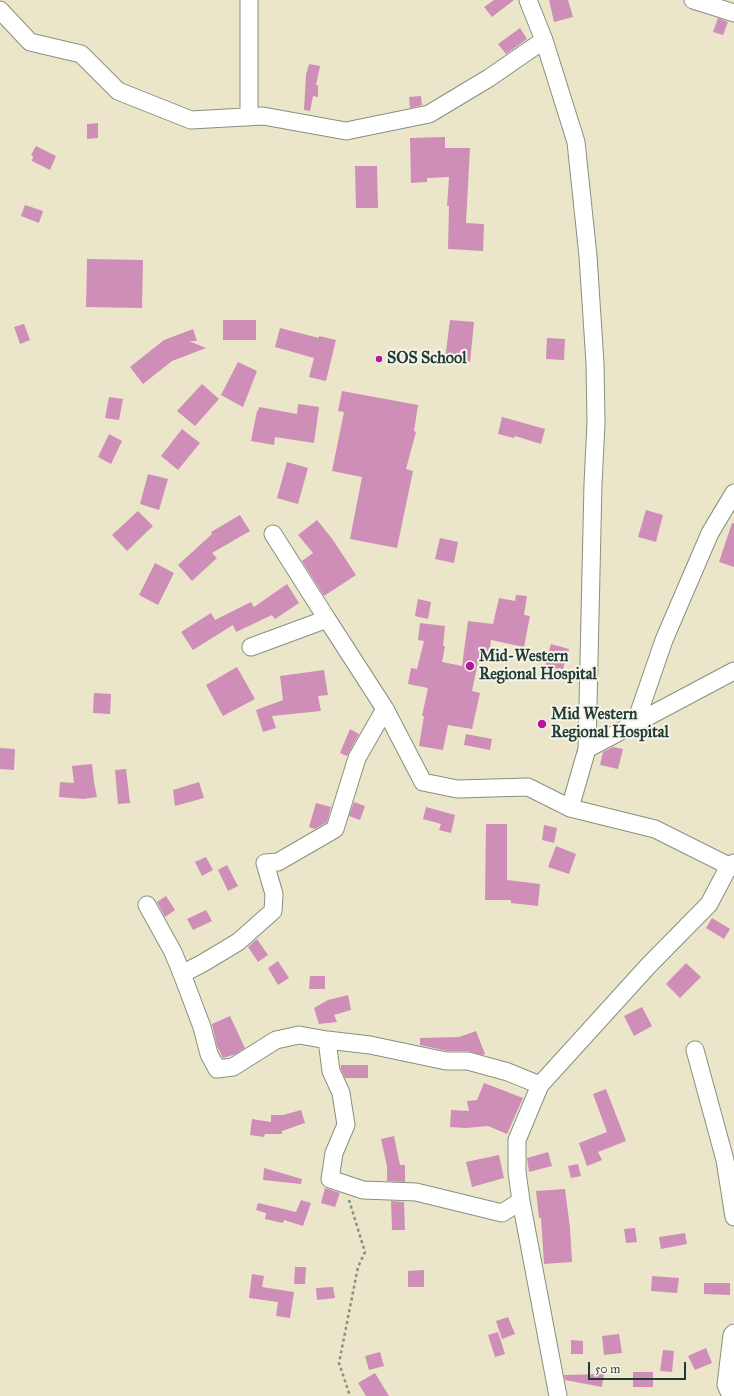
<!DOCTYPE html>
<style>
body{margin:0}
#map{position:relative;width:734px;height:1396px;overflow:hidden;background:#ebe6c9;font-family:"IM FELL Great Primer",serif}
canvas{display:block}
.scale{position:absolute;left:588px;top:1362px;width:98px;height:18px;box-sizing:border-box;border:2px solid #1f3d34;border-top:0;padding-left:5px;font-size:12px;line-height:14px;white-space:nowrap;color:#1f3d34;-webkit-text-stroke:3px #f7f3e8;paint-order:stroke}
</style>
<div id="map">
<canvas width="734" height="1396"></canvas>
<div class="scale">50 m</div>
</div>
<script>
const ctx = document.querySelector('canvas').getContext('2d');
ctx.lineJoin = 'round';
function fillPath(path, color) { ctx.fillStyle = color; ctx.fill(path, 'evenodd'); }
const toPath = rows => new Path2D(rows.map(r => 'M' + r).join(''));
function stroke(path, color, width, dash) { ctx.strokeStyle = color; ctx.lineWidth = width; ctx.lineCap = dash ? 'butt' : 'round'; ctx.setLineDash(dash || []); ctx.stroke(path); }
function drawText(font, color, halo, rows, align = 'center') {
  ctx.font = font + ' "IM FELL Great Primer",serif'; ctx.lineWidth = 4; ctx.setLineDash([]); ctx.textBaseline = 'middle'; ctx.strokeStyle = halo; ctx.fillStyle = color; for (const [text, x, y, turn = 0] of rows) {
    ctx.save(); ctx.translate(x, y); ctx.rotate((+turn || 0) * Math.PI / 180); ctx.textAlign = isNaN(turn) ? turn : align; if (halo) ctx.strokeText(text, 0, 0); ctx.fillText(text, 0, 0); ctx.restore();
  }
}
fillPath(toPath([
 [494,0,514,0,492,17,484,7],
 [549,0,568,0,573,17,554,22],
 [718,18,728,22,723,35,713,32],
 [520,28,527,39,506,54,498,44],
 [309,64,320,66,316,85,318,85,318,97,313,96,310,111,304,110,306,75],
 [421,96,422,105,410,108,409,97],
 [98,123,98,138,87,139,87,124],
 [445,137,445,148,470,148,466,223,484,224,483,251,448,249,449,206,447,206,449,177,427,178,427,182,411,183,410,138],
 [36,146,56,156,50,170,32,161,33,156,31,155],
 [355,166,377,166,378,208,356,208],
 [25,205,43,211,39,223,21,216],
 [87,259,143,260,142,308,86,307],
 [223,320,256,320,256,340,223,340],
 [450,320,474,322,470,362,445,359],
 [24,324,30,340,20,344,14,327],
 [280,328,319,338,319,336,336,340,326,381,309,377,314,358,275,347],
 [193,329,197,341,189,341,206,348,172,361,143,384,130,367,164,340],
 [547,338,565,339,564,360,546,359],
 [238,362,257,371,243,407,221,395],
 [202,384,219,399,195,426,177,411],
 [342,391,418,405,414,431,416,432,406,469,413,471,397,548,350,539,362,477,332,471,344,412,338,411],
 [109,397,123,399,119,420,105,418],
 [298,404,319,407,314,443,275,437,274,445,251,441,257,411,258,411,259,407,297,414],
 [502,417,545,429,541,444,515,436,514,438,498,434],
 [182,429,200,443,178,470,161,456],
 [109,434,122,441,111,464,98,457],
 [287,462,308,468,298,504,277,498],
 [148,474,168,479,159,510,140,504],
 [646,510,663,515,656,542,638,537],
 [138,511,153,526,127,551,112,535],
 [240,515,250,531,212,553,217,558,192,581,178,565,212,534,211,532],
 [317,520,333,540,356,575,324,596,302,561,313,553,298,535],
 [732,523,734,523,734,567,719,562],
 [440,538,458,542,454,563,435,559],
 [155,563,174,573,158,605,139,595],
 [287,584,299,603,275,619,272,615,236,632,233,625,193,650,181,632,211,613,215,620,251,602,254,607],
 [516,595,527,596,524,615,530,616,524,647,491,640,488,663,478,662,472,691,480,693,472,729,448,725,443,750,419,746,424,716,422,716,428,688,408,684,411,668,417,669,424,641,418,640,420,623,445,626,443,646,445,646,442,662,462,666,468,621,493,624,499,598,515,601],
 [418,599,431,602,428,619,415,616],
 [551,644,569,649,563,669,559,668,555,681,542,677],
 [237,667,255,699,223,716,206,685],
 [324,670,328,695,318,696,321,711,272,716,276,728,263,732,256,710,283,700,280,676],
 [94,693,111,694,110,714,93,713],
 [350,729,359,734,347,756,340,753],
 [466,734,492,739,490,750,464,745],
 [613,747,623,749,618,769,600,765,603,752],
 [0,748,15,749,14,770,0,769],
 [92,764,94,782,97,797,83,799,59,797,60,782,74,783,72,766],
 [126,769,130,803,118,804,115,770],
 [199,782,204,798,175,806,173,790],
 [354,802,365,806,360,820,349,816],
 [316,803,331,807,327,822,315,829,309,827],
 [426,807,455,815,451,833,439,830,441,824,423,819],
 [486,824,507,824,507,880,540,884,538,906,511,903,511,900,485,900],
 [544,825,557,828,554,843,542,840],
 [556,846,576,854,569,874,548,867],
 [206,857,213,870,202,876,195,862],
 [227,865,238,886,228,891,218,870],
 [166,896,175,910,165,917,157,902],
 [206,910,212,921,193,930,187,919],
 [712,918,730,929,724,939,706,928],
 [257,939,268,955,258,962,248,947],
 [278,961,289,978,278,985,268,968],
 [686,963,701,977,680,998,666,984],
 [310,976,325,976,325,989,309,989],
 [348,995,351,1010,334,1015,337,1022,319,1024,314,1008,328,1000],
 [642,1007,652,1026,634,1036,624,1016],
 [230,1016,245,1048,236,1054,223,1058,217,1046,212,1024],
 [476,1031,485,1054,482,1055,468,1051,447,1051,420,1045,420,1038,459,1037],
 [341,1065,368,1065,368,1078,345,1078,341,1069],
 [484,1083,523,1098,507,1134,488,1126,466,1128,450,1127,451,1110,469,1111,467,1101,477,1100],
 [606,1089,626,1141,598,1152,602,1160,587,1166,579,1143,607,1132,593,1094],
 [301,1110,305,1123,282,1131,282,1134,265,1134,264,1137,250,1135,252,1119,271,1122,271,1115,283,1115],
 [394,1136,400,1165,405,1165,405,1182,387,1181,387,1166,381,1139],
 [548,1152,552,1166,529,1172,527,1158],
 [499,1155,504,1178,472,1187,466,1162],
 [578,1164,581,1176,571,1178,568,1166],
 [264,1168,302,1179,301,1184,263,1180],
 [325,1188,340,1193,335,1207,321,1203],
 [565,1189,570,1228,572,1262,544,1264,541,1218,539,1218,536,1191],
 [301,1200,311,1203,303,1226,284,1220,283,1223,265,1219,266,1213,256,1210,258,1203,296,1212],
 [391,1201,404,1202,405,1230,392,1230],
 [635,1228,637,1242,626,1243,624,1229],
 [685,1233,687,1244,661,1249,659,1237],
 [295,1267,306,1267,305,1284,294,1284],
 [424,1270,424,1287,408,1287,408,1271],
 [252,1274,264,1276,262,1287,294,1292,290,1318,276,1316,278,1302,249,1298],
 [652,1276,679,1278,677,1293,651,1291],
 [704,1283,730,1283,730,1295,704,1294],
 [333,1287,335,1298,317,1300,316,1288],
 [508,1317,515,1334,502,1339,496,1321],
 [498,1332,505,1354,495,1357,488,1335],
 [619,1334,622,1353,604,1355,602,1336],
 [571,1340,583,1341,583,1354,571,1354],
 [706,1348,712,1363,695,1370,688,1356],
 [663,1350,674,1351,672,1372,660,1371],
 [380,1352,384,1366,369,1370,365,1356],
 [633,1372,653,1372,653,1387,633,1387],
 [375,1373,389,1396,366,1396,358,1383],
 [604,1374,602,1387,565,1380,564,1375]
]), '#ce8eb8');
const minor = toPath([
 [249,0,249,117],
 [528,0,544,40,576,142,588,256,595,363,596,423,593,484,587,749,570,808],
 [693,0,734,13],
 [0,10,30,42,81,54,118,91,191,120,263,116,346,131,429,114,489,78,544,40],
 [273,534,327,619],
 [251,647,327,619,385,709,423,782,457,789,528,787,570,808,655,829,729,866,734,863],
 [635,724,664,640,710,533,734,493],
 [587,749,734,671],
 [147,905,173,952,182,974,203,963,238,942,273,911,274,894,265,863,278,862,335,829,357,758,385,709],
 [182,974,202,1027,209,1054,217,1069,233,1067,276,1040,299,1035,327,1040,370,1045,446,1061,468,1061,508,1072,540,1085],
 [327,1040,331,1071,341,1093,346,1125,334,1153,330,1179,363,1190,416,1192,502,1213,521,1201],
 [695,1050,725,1160,734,1217],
 [558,1396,521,1201,517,1172,517,1140,540,1085,649,965,709,904,729,866],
 [731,1396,726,1385,732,1335,734,1333]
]);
stroke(minor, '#85927e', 19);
stroke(toPath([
 [349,1200,365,1252,358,1267,339,1363,350,1396]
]), '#85927e', 2.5, [3, 3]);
stroke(minor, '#fff', 17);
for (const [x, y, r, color] of [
 [379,359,4,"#b5179e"],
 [470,666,5,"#b5179e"],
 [542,724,5,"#b5179e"]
]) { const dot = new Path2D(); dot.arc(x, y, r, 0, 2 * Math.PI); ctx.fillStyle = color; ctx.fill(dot); stroke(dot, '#f7f3e8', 1.5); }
drawText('bold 16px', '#1f3d34', '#f7f3e8', [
 ["SOS School",387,359],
 ["Mid-Western",479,657],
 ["Regional Hospital",479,675],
 ["Mid Western",551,715],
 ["Regional Hospital",551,733]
], 'left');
</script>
